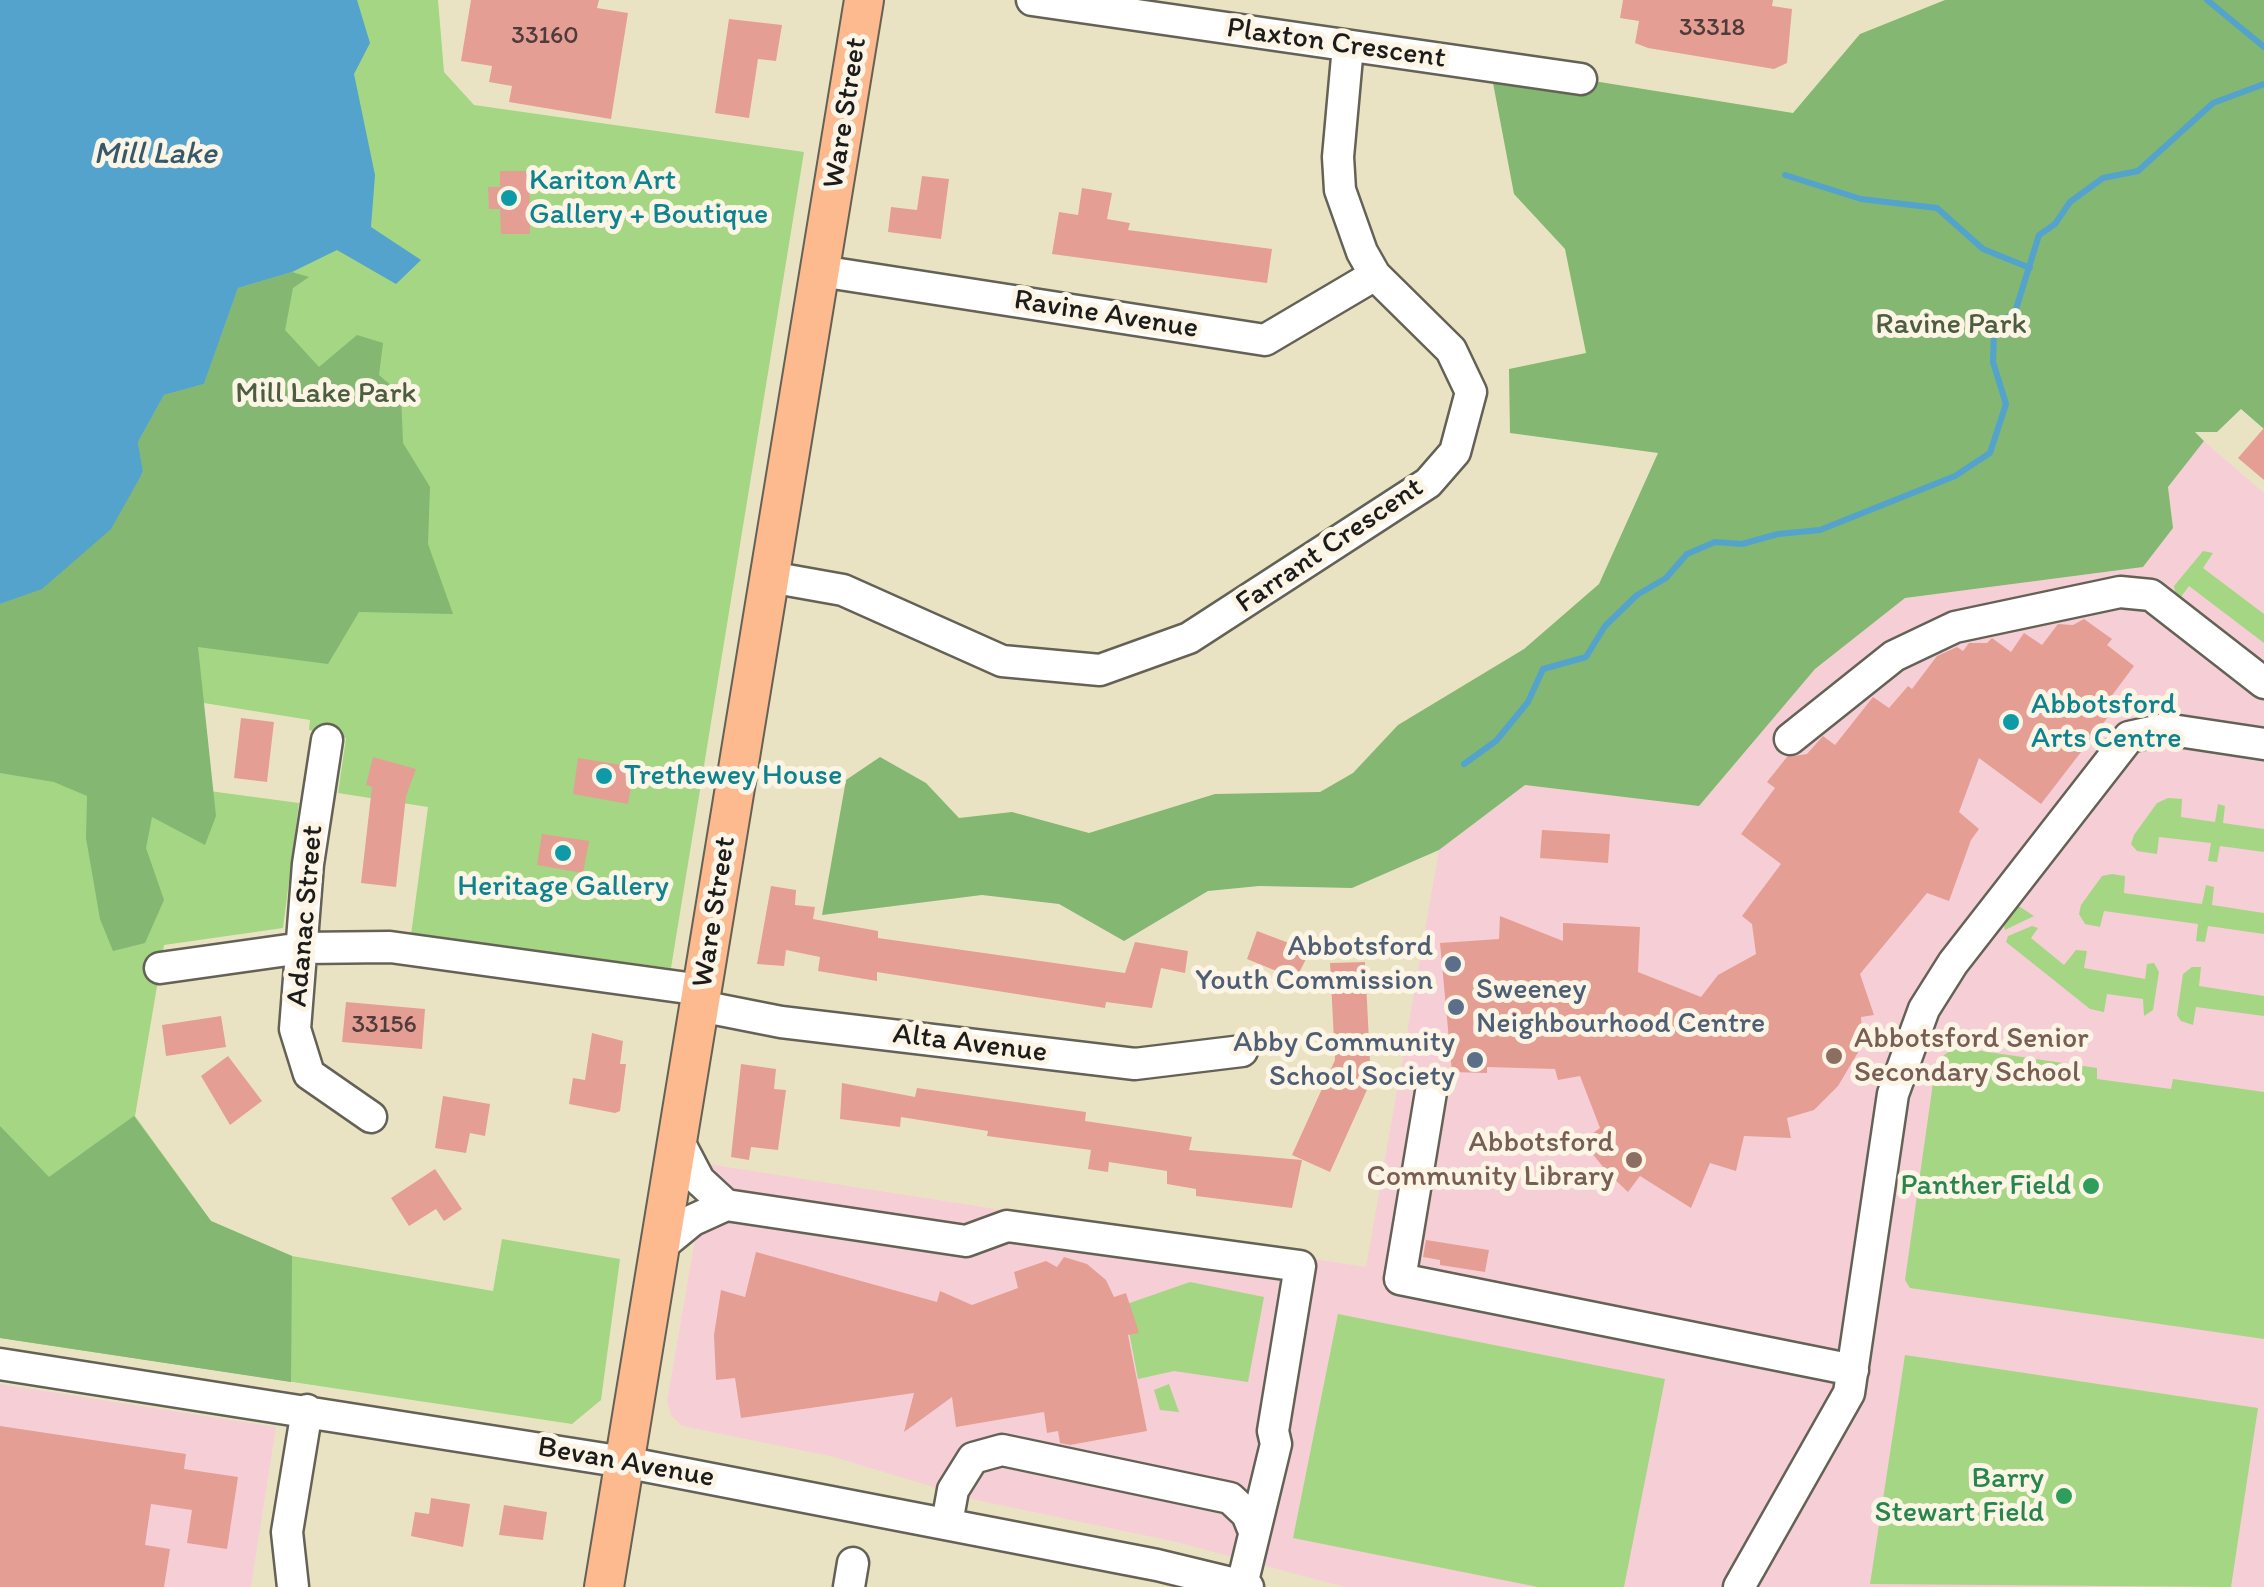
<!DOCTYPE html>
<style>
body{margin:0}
canvas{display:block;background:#eae3c3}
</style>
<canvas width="2264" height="1587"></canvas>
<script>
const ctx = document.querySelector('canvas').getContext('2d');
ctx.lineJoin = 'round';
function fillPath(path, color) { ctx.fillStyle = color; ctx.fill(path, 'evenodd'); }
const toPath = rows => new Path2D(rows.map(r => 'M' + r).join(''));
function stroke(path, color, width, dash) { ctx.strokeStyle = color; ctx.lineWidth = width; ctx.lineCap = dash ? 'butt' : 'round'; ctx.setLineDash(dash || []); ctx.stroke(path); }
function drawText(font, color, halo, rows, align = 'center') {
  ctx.font = font + ' Itim,sans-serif'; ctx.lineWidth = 10; ctx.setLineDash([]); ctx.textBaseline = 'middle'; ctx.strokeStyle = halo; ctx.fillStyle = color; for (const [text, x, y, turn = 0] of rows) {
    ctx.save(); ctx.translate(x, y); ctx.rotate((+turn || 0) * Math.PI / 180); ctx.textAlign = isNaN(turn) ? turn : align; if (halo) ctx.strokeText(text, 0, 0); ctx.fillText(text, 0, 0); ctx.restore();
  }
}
fillPath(toPath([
 [2204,441,2264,493,2264,1587,1344,1587,1176,1542,976,1500,834,1457,682,1426,671,1415,667,1401,708,1164,1366,1267,1439,850,1525,785,1699,806,1815,669,1905,598,2143,567,2173,528,2168,487],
 [0,1384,276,1427,251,1587,0,1587]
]), '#f6cfd6');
fillPath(toPath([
 [0,0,438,0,444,72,474,105,804,152,671,968,411,935,428,807,338,793,346,738,309,730,310,720,185,700,172,786,299,803,283,928,164,945,135,1116,211,1221,292,1256,493,1291,502,1239,620,1259,601,1400,572,1424,0,1338],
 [2203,551,2213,553,2203,568,2264,614,2264,643,2189,586,2177,602,2174,586],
 [2168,798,2182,799,2181,817,2215,822,2218,804,2225,806,2223,823,2264,829,2264,852,2220,846,2217,862,2208,861,2211,843,2159,837,2157,854,2137,851,2131,844,2134,835,2157,803],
 [2112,874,2125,876,2124,893,2202,904,2206,885,2214,887,2212,905,2264,913,2264,934,2208,926,2205,942,2196,941,2198,924,2104,911,2100,927,2085,924,2079,914,2081,905,2102,876],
 [2014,903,2034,916,2005,930,2003,921],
 [2032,926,2038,928,2031,938,2064,965,2076,950,2087,951,2084,968,2145,979,2147,964,2154,963,2159,972,2153,1010,2144,1016,2143,999,2107,994,2104,1012,2090,1009,2006,942,2008,936],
 [2192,967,2201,967,2199,986,2264,996,2264,1016,2196,1007,2193,1025,2181,1021,2177,1015,2183,974],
 [1954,1047,2097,1068,2097,1079,2171,1089,2173,1079,2264,1092,2264,1339,1910,1288,1905,1280,1936,1062],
 [1190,1282,1264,1297,1248,1382,1174,1371,1138,1379,1124,1305],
 [1338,1314,1665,1379,1624,1587,1538,1587,1293,1538],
 [1905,1355,2258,1408,2231,1587,1870,1584],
 [1169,1384,1179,1412,1160,1410,1154,1390]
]), '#a4d684');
fillPath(toPath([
 [1945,0,2264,0,2264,429,2241,409,2217,432,2195,432,2204,441,2168,487,2173,528,2143,567,1905,598,1815,669,1699,806,1525,785,1439,850,1352,888,1259,886,1208,891,1124,941,1059,904,982,895,822,915,846,780,880,757,926,783,959,818,1012,812,1089,833,1215,794,1320,792,1353,773,1398,725,1524,649,1599,584,1658,453,1510,433,1509,369,1586,353,1565,249,1514,194,1493,83,1577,94,1581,79,1793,113,1860,34],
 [292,272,309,277,293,288,285,330,319,367,357,335,383,343,379,375,401,394,403,443,430,487,428,544,453,614,359,612,328,664,198,647,216,816,205,845,152,817,146,848,164,900,145,943,113,951,100,919,86,838,87,796,54,782,0,773,0,604,43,588,143,473,138,442,164,395,204,384,238,288],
 [134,1116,211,1221,292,1256,291,1382,0,1338,0,1126,49,1177]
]), '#83b772');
fillPath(toPath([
 [0,0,357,0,370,43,354,74,375,175,371,227,421,260,396,284,337,250,292,272,238,288,204,384,164,395,138,442,143,472,111,529,42,589,0,604]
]), '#53a3cd');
stroke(toPath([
 [2207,0,2264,47],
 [1785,175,1861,199,1937,208,1983,249,2030,268],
 [1464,764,1496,741,1528,702,1543,669,1586,657,1605,626,1637,595,1666,578,1687,554,1715,542,1742,544,1778,534,1820,530,1955,476,1990,453,2006,404,1993,362,1994,331,2016,309,2039,235,2055,224,2070,202,2103,178,2138,171,2213,103,2264,84]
]), '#53a3cd', 6);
fillPath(toPath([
 [471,0,599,0,597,8,628,13,611,119,509,102,512,86,489,82,492,66,461,61],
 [1623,0,1773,0,1772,6,1792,9,1787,63,1774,69,1648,48,1635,43,1639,21,1620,18],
 [729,19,782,25,776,61,758,59,749,118,715,113],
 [500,171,529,171,530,234,501,234,500,209,489,209,488,187,500,187],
 [922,176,949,179,941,239,888,232,891,207,917,210],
 [1082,188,1112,193,1107,219,1130,223,1128,230,1272,249,1267,283,1052,254,1059,212,1078,215],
 [2264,428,2264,480,2238,458],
 [2084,619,2112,639,2107,645,2134,666,2110,698,2118,704,2041,804,1979,758,1959,812,1979,829,1971,840,1949,901,1927,893,1860,974,1874,1015,1861,1017,1863,1044,1838,1086,1814,1110,1787,1118,1791,1138,1744,1136,1736,1171,1710,1163,1691,1208,1640,1176,1628,1192,1608,1173,1582,1141,1600,1128,1580,1076,1558,1080,1555,1069,1487,1067,1487,1073,1452,1072,1440,943,1499,939,1500,916,1563,941,1563,923,1640,927,1638,972,1701,997,1718,975,1756,954,1752,924,1742,916,1781,864,1741,834,1775,788,1767,782,1787,757,1807,754,1823,736,1835,745,1873,697,1889,708,1908,686,1912,689,1937,656,1957,647,1963,651,1969,643,1987,643,1992,638,2011,652,2024,633,2042,645,2058,624,2073,625],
 [241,718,274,722,267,782,234,778],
 [373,757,416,769,406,796,396,887,361,883,372,787,366,785],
 [578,758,634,767,628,804,573,794],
 [1542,830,1610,834,1608,863,1540,858],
 [542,834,589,841,583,873,537,865],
 [771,886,796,890,795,905,815,907,813,919,878,931,878,938,1125,973,1135,942,1188,951,1185,973,1161,968,1152,1008,1106,1002,1105,1008,877,972,877,981,818,971,820,957,786,950,784,966,757,964],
 [1257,931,1310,951,1296,979,1247,959],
 [1365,962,1371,1081,1330,1172,1292,1155,1335,1060,1330,963],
 [346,1002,425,1009,422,1049,342,1042],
 [221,1016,226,1047,166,1056,162,1025],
 [592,1033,623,1041,620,1064,626,1064,620,1111,615,1113,569,1104,573,1078,585,1080],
 [228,1056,262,1101,230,1125,201,1076],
 [741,1064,776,1069,774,1089,786,1090,778,1150,751,1147,749,1160,731,1157],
 [842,1083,915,1097,917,1088,1086,1112,1085,1121,1192,1137,1189,1150,1302,1160,1292,1208,1196,1196,1196,1189,1167,1184,1167,1171,1109,1162,1108,1172,1088,1169,1091,1150,987,1136,988,1131,901,1117,900,1127,840,1119],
 [443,1096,490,1104,485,1136,470,1133,466,1153,435,1148],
 [435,1169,462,1209,444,1221,436,1209,409,1226,391,1198],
 [1426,1240,1489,1250,1485,1272,1440,1265,1440,1260,1423,1257],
 [756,1252,937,1302,940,1291,972,1305,1018,1288,1014,1272,1046,1261,1057,1267,1064,1257,1087,1264,1106,1280,1114,1297,1126,1293,1139,1333,1128,1335,1147,1431,1070,1445,1060,1443,1058,1431,1047,1433,1044,1412,956,1427,952,1397,904,1432,914,1393,741,1418,735,1378,716,1380,714,1335,721,1290,745,1297],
 [0,1426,186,1454,184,1469,238,1477,227,1549,187,1543,192,1510,151,1504,145,1545,170,1549,164,1587,0,1587],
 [431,1498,470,1504,463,1547,411,1536,415,1512,429,1514],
 [504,1505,547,1512,543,1540,499,1535]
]), '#e59e94');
const minor = toPath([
 [1032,0,1581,79],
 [820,271,1265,340,1375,275],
 [770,577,843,590,1002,661,1100,670,1189,638,1428,483,1455,452,1471,392,1451,350,1375,275,1362,252,1340,190,1338,157,1348,46],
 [1790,739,1894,656,1955,627,2120,592,2151,595,2264,683],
 [327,740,308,864,295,1029,309,1074,371,1117],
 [160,968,302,948,390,947,702,990],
 [700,1006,781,1022,1135,1064,1242,1051],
 [1432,1086,1400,1279,1853,1370],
 [678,1140,699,1180,726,1205],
 [660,1247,693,1220,726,1205,966,1241,1007,1226,1300,1266,1273,1431,1276,1444,1242,1585],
 [0,1364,624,1462,1157,1565,1248,1587],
 [947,1523,953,1490,973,1458,1002,1450,1230,1498,1247,1514,1253,1529],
 [293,1587,287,1532,307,1410],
 [849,1587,853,1563],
 [1739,1587,1849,1393,1893,1094,1924,1009,1953,963,2129,737,2165,729,2264,744]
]);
const major = toPath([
 [604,1587,864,0]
]);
stroke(minor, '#646256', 35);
stroke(major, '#646256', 42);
stroke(minor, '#fff', 30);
stroke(major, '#fcba8e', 38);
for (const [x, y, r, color] of [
 [509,198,10,"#0f9aa8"],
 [2011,722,10,"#0f9aa8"],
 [604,776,10,"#0f9aa8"],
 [563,853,10,"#0f9aa8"],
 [1453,964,10,"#5c6f8a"],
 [1456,1007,10,"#5c6f8a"],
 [1834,1056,10,"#8d6e63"],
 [1475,1060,10,"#5c6f8a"],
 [1634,1160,10,"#8d6e63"],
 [2091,1186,10,"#2e9e5b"],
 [2064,1496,10,"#2e9e5b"]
]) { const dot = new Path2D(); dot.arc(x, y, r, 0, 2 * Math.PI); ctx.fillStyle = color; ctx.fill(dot); stroke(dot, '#fcf5e5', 4); }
drawText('25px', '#4e3c3a', null, [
 ["33318",1712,29],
 ["33160",545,37],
 ["33156",384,1026]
]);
drawText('30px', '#1c1c1c', '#fcf5e5', [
 ["Plaxton Crescent",1336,44,8],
 ["Ware Street",846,113,-81],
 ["Ravine Avenue",1106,315,9],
 ["Farrant Crescent",1330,546,-34],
 ["Ware Street",715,912,-81],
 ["Adanac Street",306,916,-85],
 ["Alta Avenue",970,1044,7],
 ["Bevan Avenue",626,1463,10]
]);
drawText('30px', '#0d838f', '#fcf5e5', [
 ["Kariton Art",529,181],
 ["Gallery + Boutique",529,215],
 ["Abbotsford",2031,705],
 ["Arts Centre",2031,739],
 ["Trethewey House",624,776],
 ["Heritage Gallery",563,887,"center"]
], 'left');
drawText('30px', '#4c5d40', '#fcf5e5', [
 ["Ravine Park",1951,325],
 ["Mill Lake Park",326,394]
]);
drawText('30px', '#4e5e75', '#fcf5e5', [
 ["Abbotsford",1433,947],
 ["Youth Commission",1433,981],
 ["Sweeney",1476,990,"left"],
 ["Neighbourhood Centre",1476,1024,"left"],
 ["Abby Community",1455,1043],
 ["School Society",1455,1077]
], 'right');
drawText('30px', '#785e54', '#fcf5e5', [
 ["Abbotsford Senior",1854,1039],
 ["Secondary School",1854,1073],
 ["Abbotsford",1614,1143,"right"],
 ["Community Library",1614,1177,"right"]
], 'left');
drawText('30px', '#27864d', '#fcf5e5', [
 ["Panther Field",2071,1186],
 ["Barry",2044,1479],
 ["Stewart Field",2044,1513]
], 'right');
drawText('italic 32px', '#35596c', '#fcf5e5', [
 ["Mill Lake",155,155]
]);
</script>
